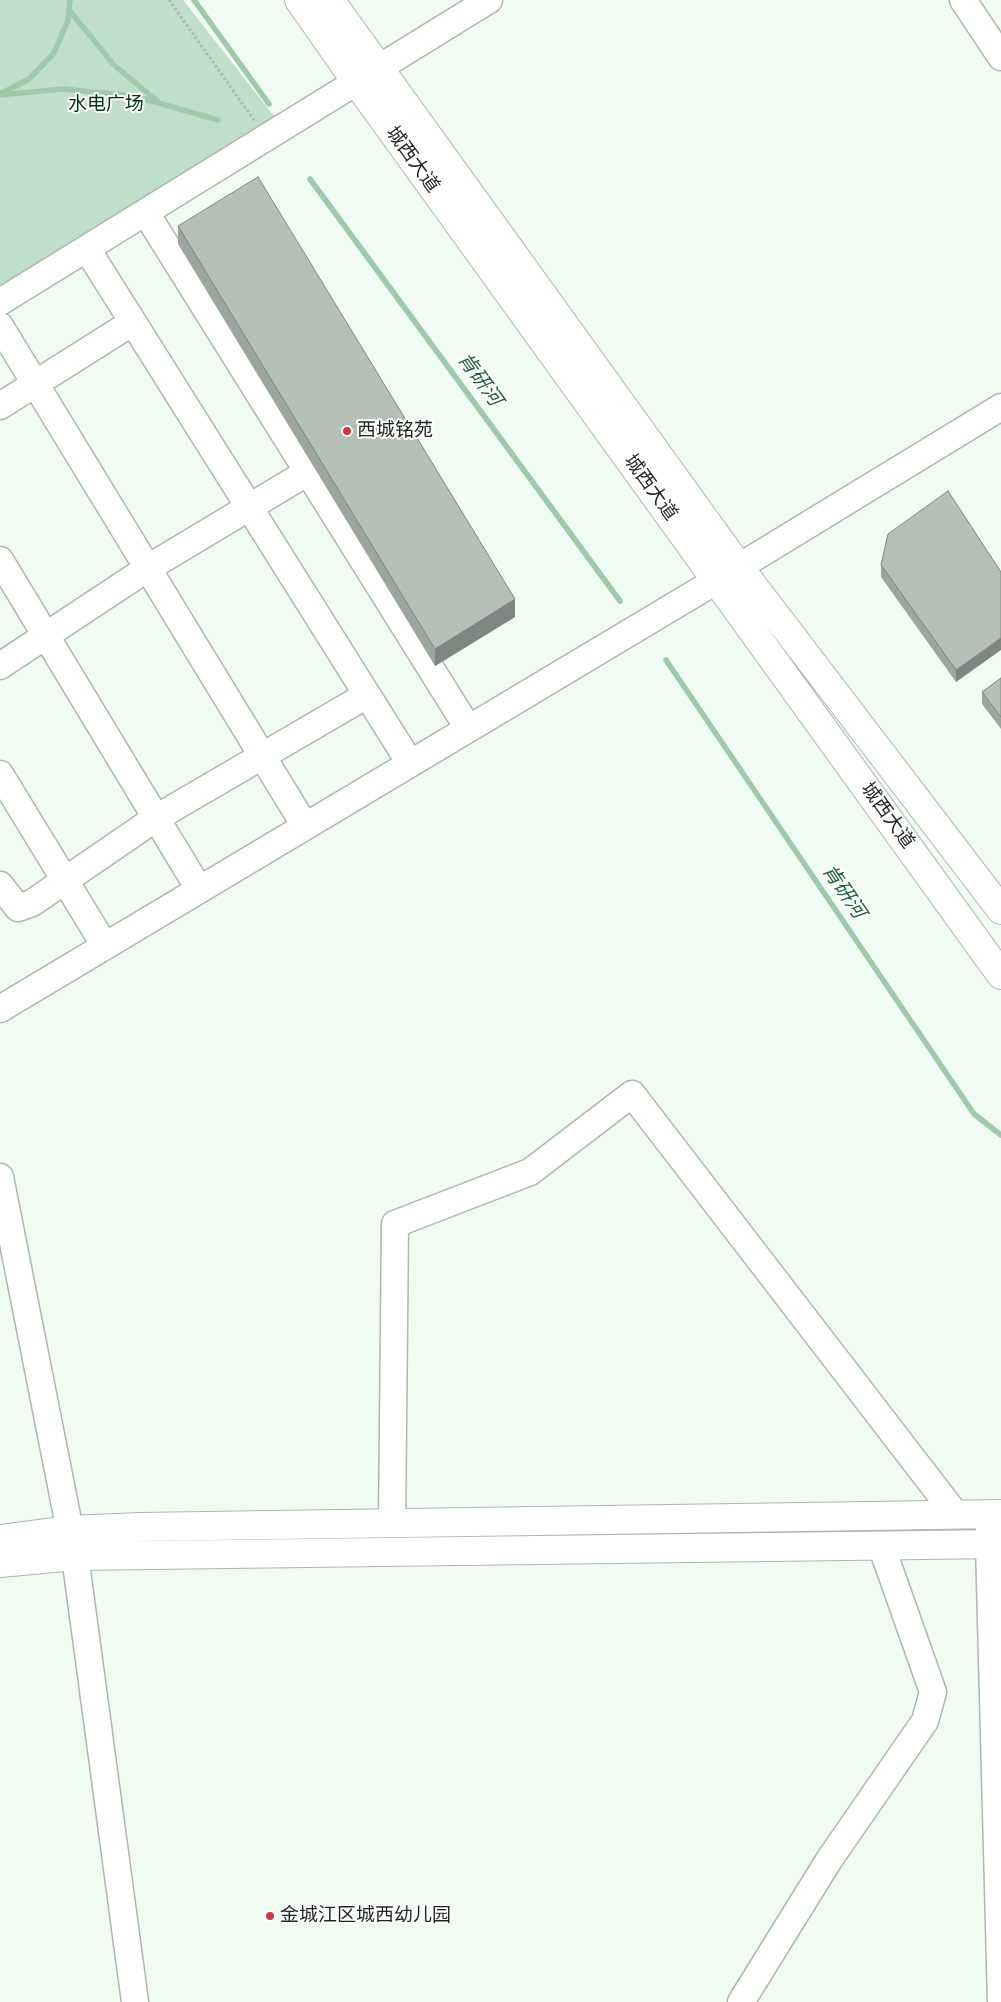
<!DOCTYPE html>
<meta charset="utf-8">
<style>
body{margin:0}
canvas{display:block;background:#f0fbf2}
</style>
<canvas width="1001" height="2002"></canvas>
<script>
const ctx = document.querySelector('canvas').getContext('2d');
ctx.lineJoin = 'round';
function fillPath(path, color) { ctx.fillStyle = color; ctx.fill(path, 'evenodd'); }
const toPath = rows => new Path2D(rows.map(r => 'M' + r).join(''));
function stroke(path, color, width, dash) { ctx.strokeStyle = color; ctx.lineWidth = width; ctx.lineCap = dash ? 'butt' : 'round'; ctx.setLineDash(dash || []); ctx.stroke(path); }
function drawText(font, color, halo, rows, align = 'center') {
  ctx.font = font + ' "Sofia Sans Condensed","Noto Sans SC",sans-serif'; ctx.lineWidth = 4; ctx.setLineDash([]); ctx.textBaseline = 'middle'; ctx.strokeStyle = halo; ctx.fillStyle = color; for (const [text, x, y, turn = 0] of rows) {
    ctx.save(); ctx.translate(x, y); ctx.rotate((+turn || 0) * Math.PI / 180); ctx.textAlign = isNaN(turn) ? turn : align; if (halo) ctx.strokeText(text, 0, 0); ctx.fillText(text, 0, 0); ctx.restore();
  }
}
fillPath(toPath([
 [0,0,183,0,281,125,0,289]
]), '#c1dec8');
stroke(toPath([
 [194,0,269,104],
 [69,10,114,65,157,101],
 [2,93,29,79,54,53,68,20,70,0],
 [0,95,63,89,134,96,218,120],
 [310,179,620,601],
 [666,660,974,1114,1001,1135]
]), '#9fcaaa', 5.5);
const minor = toPath([
 [963,0,1001,57],
 [146,213,468,728],
 [87,249,410,763],
 [0,302,489,0],
 [0,326,305,826],
 [0,406,133,322],
 [0,560,199,889],
 [0,666,148,568,308,472],
 [0,774,105,946],
 [0,885,18,908,32,903,156,818,367,695],
 [0,1009,739,567,1001,407],
 [0,1177,75,1556,135,2002],
 [989,1515,989,1544,1001,2002],
 [392,1524,395,1224,530,1172,632,1094,956,1515],
 [741,2002,829,1860,925,1721,933,1692,881,1545]
]);
const major = toPath([
 [299,0,357,83,1001,975],
 [330,0,739,567,1001,910],
 [0,1539,70,1530,140,1527,1001,1514],
 [0,1563,75,1556,1001,1544]
]);
stroke(minor, '#acb7af', 29);
stroke(major, '#acb7af', 30);
stroke(toPath([
 [169,0,254,120]
]), '#b0b9b2', 3, [2.5, 2.5]);
stroke(minor, '#fff', 26);
stroke(major, '#fff', 28);
fillPath(toPath([
 [178,226,515,617,435,666,178,244],
 [881,565,1001,572,956,682,881,577],
 [1001,678,1001,729,982,704,982,692]
]), '#9ca59e');
fillPath(toPath([
 [515,599,515,617,435,666,435,649],
 [1001,638,1001,650,956,682,956,670]
]), '#7f8681');
const building = toPath([
 [258,177,515,599,435,649,178,226,258,177],
 [948,491,1001,572,1001,638,956,670,881,565,888,534,948,491],
 [1001,678,1001,717,982,692,1001,678]
]);
fillPath(building, '#b5c0b8');
stroke(building, '#7f8681', 1);
for (const [x, y, r, color] of [
 [347,431,5,"#ca3a42"],
 [270,1916,5,"#ca3a42"]
]) { const dot = new Path2D(); dot.arc(x, y, r, 0, 2 * Math.PI); ctx.fillStyle = color; ctx.fill(dot); stroke(dot, '#fff', 2); }
drawText('19px', '#003417', '#fff', [
 ["水电广场",106,105]
]);
drawText('19px', '#1f2420', '#fff', [
 ["城西大道",412,160,54],
 ["城西大道",650,488,54],
 ["城西大道",887,816,54]
]);
drawText('19px', '#1f2420', '#fff', [
 ["西城铭苑",357,431],
 ["金城江区城西幼儿园",280,1916]
], 'left');
drawText('italic 20px', '#20623a', '#fff', [
 ["肯研河",479,380,54],
 ["肯研河",843,892,56]
]);
</script>
